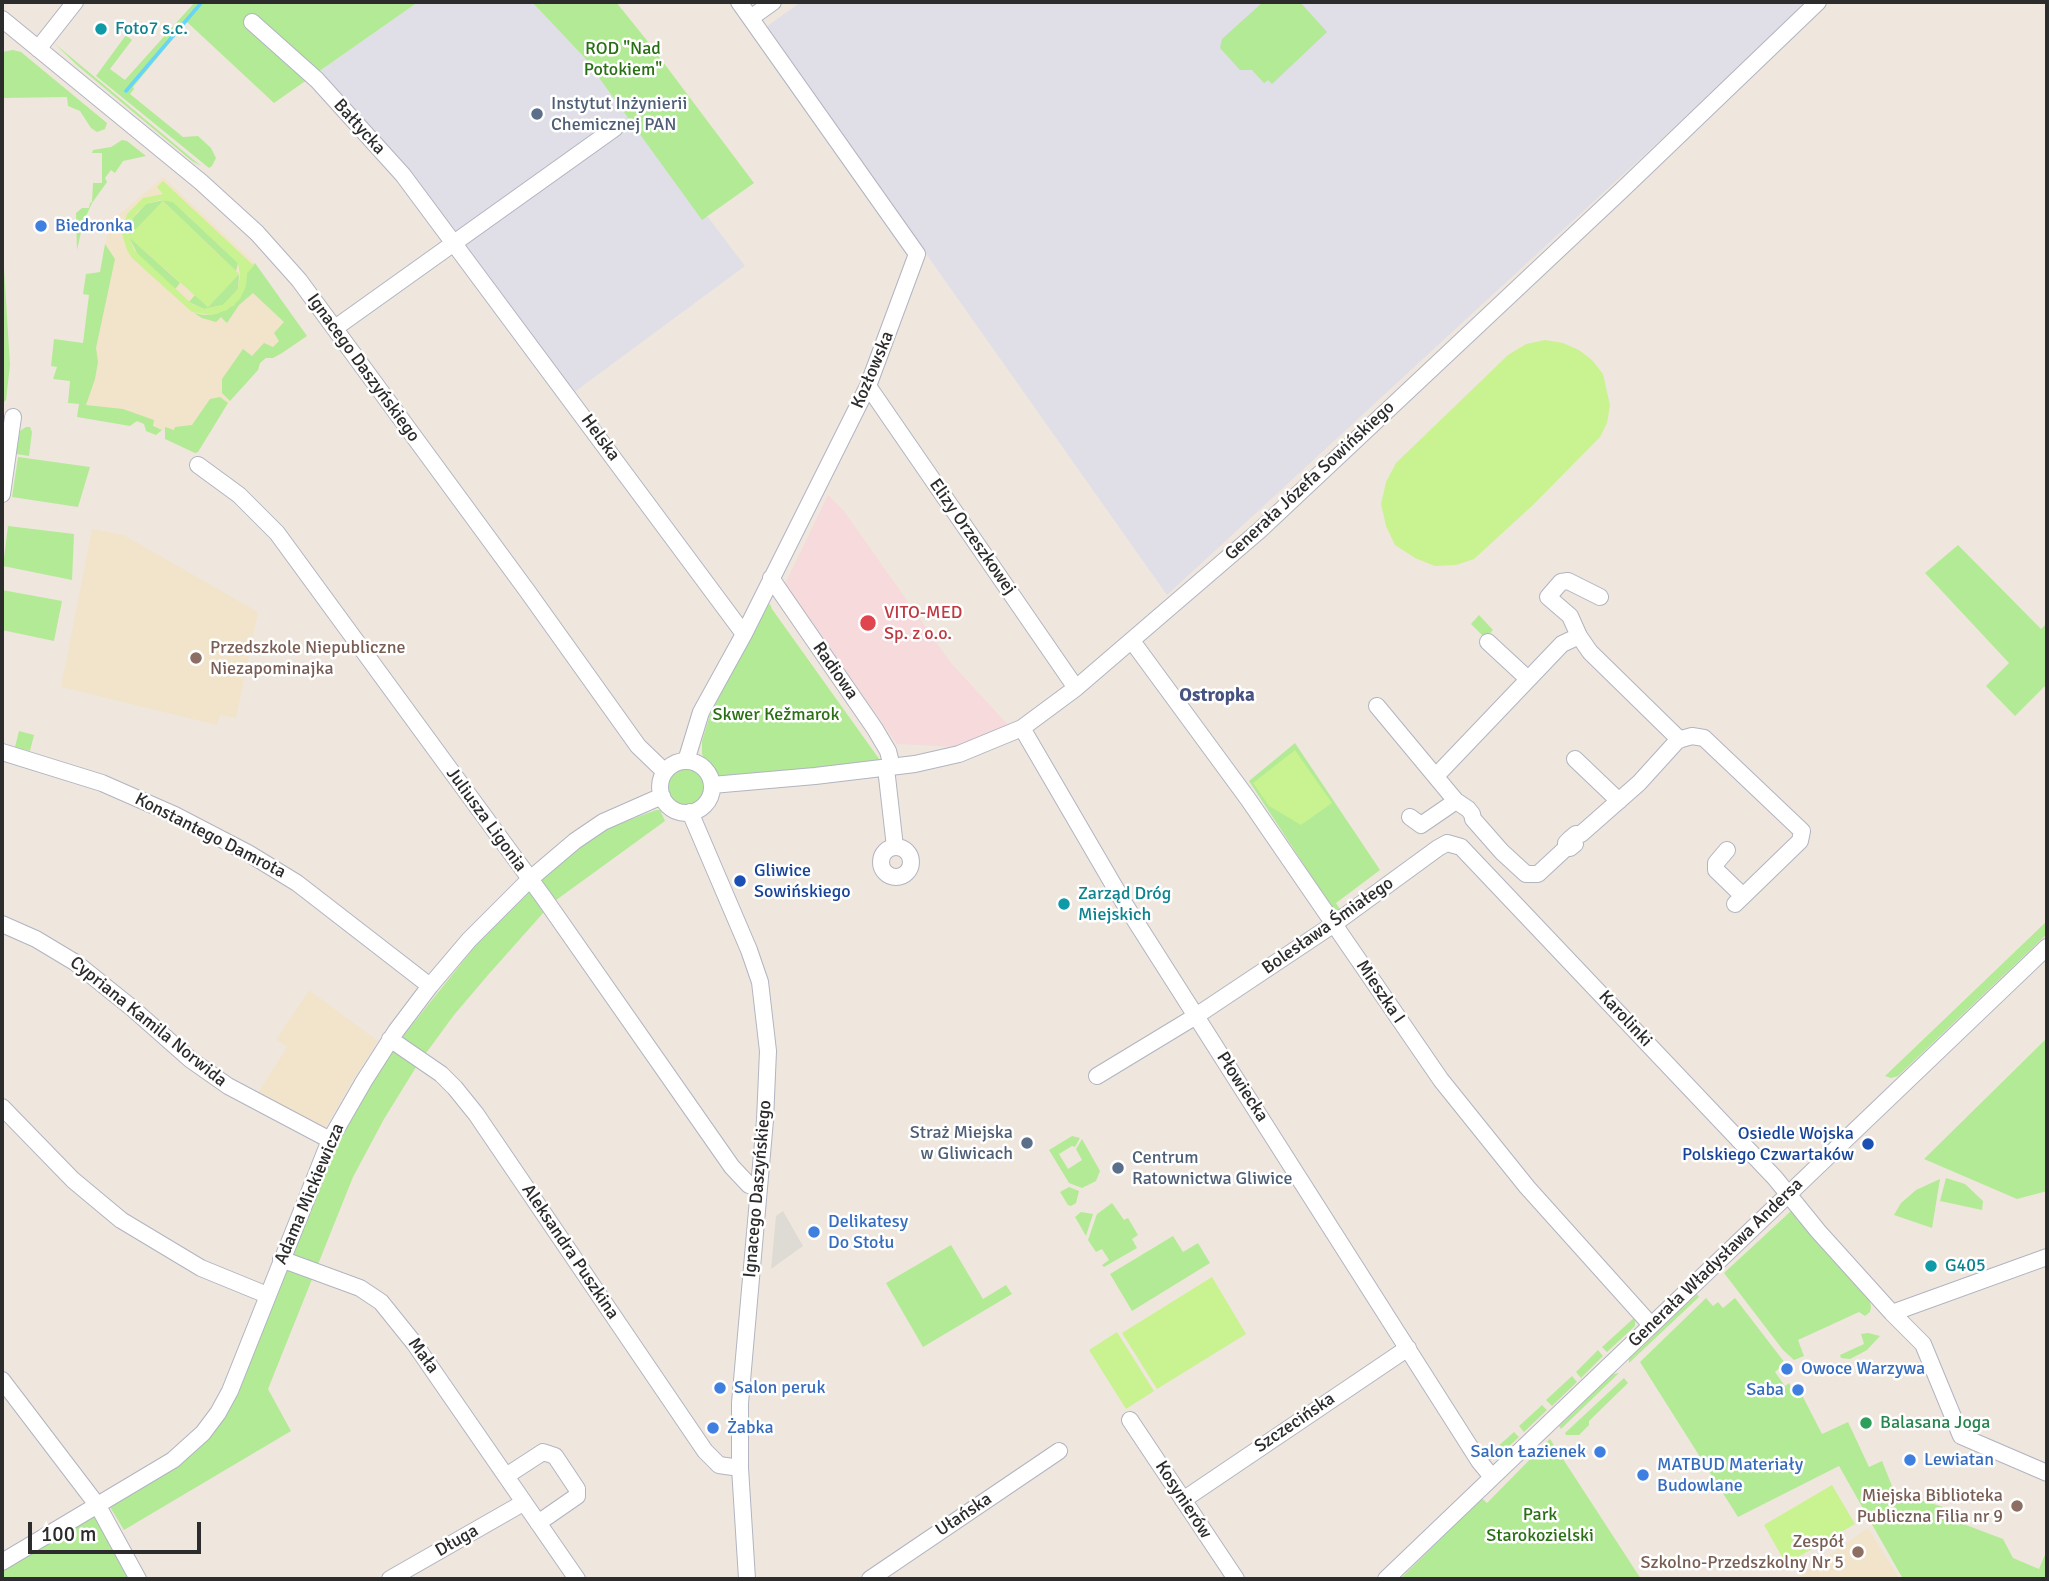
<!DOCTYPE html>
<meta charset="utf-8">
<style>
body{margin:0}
#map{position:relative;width:2049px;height:1581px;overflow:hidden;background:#efe7dd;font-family:Signika,sans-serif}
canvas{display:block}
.frame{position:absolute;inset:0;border:4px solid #2c2c2c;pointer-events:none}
.scale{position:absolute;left:28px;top:1522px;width:173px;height:32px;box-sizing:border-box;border:4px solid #2c2c2c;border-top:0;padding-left:9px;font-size:21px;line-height:24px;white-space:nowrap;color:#2c2c2c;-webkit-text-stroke:5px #fff;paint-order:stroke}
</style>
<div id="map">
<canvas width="2049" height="1581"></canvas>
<div class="frame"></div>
<div class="scale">100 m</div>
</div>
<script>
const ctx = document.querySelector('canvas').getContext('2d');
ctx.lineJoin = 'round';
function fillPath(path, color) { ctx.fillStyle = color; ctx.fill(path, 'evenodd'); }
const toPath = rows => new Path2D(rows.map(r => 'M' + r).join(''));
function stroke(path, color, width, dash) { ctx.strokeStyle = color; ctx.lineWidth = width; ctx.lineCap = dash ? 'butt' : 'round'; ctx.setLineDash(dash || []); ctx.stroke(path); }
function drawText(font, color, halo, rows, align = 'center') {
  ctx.font = font + ' Signika,sans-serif'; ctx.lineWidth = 5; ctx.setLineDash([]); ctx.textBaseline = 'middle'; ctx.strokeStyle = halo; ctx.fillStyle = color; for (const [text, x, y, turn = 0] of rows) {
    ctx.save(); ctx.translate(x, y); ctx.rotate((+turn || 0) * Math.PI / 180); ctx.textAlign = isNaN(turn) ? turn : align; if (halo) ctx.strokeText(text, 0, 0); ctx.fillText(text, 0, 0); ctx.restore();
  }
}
fillPath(toPath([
 [418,2,532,2,584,57,702,219,707,216,745,266,573,393,489,276,453,230,317,73],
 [801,2,1810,2,1167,595,766,27]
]), '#e0dee7');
fillPath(toPath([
 [163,177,255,263,307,336,282,353,273,358,266,358,260,363,258,370,228,403,200,449,163,430,129,419,78,411,109,223],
 [92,529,124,535,258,612,236,718,220,715,217,725,61,687],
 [309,990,378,1041,351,1083,325,1129,256,1096,287,1047,276,1040],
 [1868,1528,1900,1579,1796,1579,1801,1575]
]), '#f1e4cb');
fillPath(toPath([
 [828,495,844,511,951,663,1011,728,955,747,897,744,785,584]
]), '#f6dadc');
fillPath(toPath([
 [195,2,418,2,274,103,187,22,133,87,134,89,130,94,183,137,198,136,211,148,216,158,212,166,209,168,96,76,126,35,132,40,110,69,125,80],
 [532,2,616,2,645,38,754,183,702,220,584,57],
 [1263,2,1300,2,1327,32,1272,84,1268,80,1264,83,1252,70,1240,70,1220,48,1222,39],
 [54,43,171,141,201,166,192,161,78,66],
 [13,50,21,52,107,123,105,129,97,132,91,128,80,111,68,106,67,97,2,98,2,52],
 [122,140,127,141,146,156,123,161,115,173,111,170,105,178,107,182,92,203,83,223,77,250,76,213,82,208,89,208,90,203,92,202,93,183,102,183,102,153,92,153,93,150,111,147],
 [164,200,173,202,238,263,236,271,163,201,129,237,180,283,175,289,138,255,129,237,132,219,146,204],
 [2,236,10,365,6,400,2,404],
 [105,244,115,259,96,348,98,362,95,379,86,405,123,409,154,420,153,426,162,430,156,435,146,431,144,424,137,421,130,426,77,417,79,404,68,403,70,381,53,379,57,367,51,366,54,339,83,343,89,295,83,294,86,274,100,272],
 [255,263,307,336,282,353,273,358,266,358,260,363,258,370,230,401,222,393,222,379,243,349,252,356,264,343,273,347,279,341,274,333,284,322,253,293,239,305,227,323,221,317,216,322,202,318,194,313,204,315,216,314,234,305,244,290,247,273],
 [239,274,238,289,223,305,204,309,189,302,195,295,208,307],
 [220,397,228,403,198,452,195,453,165,439,165,427,174,430,175,427,192,425,210,399],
 [26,427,30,427,32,432,29,456,16,454,20,431],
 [18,457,90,467,78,507,12,497],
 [8,526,74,534,72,580,3,566],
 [1958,545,2041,629,2047,623,2047,684,2015,716,1986,686,2009,663,1925,573],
 [2,590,62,601,54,641,2,630],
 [770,604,772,609,882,763,714,779,702,754,702,741,710,715,764,608],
 [1479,615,1493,630,1485,638,1471,624],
 [19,731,34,735,30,751,15,747],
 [1295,743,1380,870,1336,903,1340,909,1337,911,1333,909,1249,781],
 '668 787a18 18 0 1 1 36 0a18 18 0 1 1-36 0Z',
 [656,810,660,810,665,821,552,903,488,975,454,1015,418,1064,384,1119,353,1177,268,1389,291,1431,124,1530,110,1507,189,1457,205,1441,336,1144,369,1085,399,1041,501,914,537,880,600,831],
 [2047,921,2047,934,1898,1076,1891,1078,1885,1076],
 [2047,1038,2047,1191,2017,1199,1924,1159],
 [1072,1136,1080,1138,1075,1147,1072,1146,1059,1154,1068,1169,1082,1160,1076,1149,1082,1139,1100,1171,1096,1181,1082,1188,1069,1183,1049,1150],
 [1946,1178,1965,1184,1983,1201,1982,1210,1940,1201],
 [1940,1179,1932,1228,1894,1215,1901,1203,1916,1190],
 [1069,1187,1079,1191,1076,1203,1071,1206,1068,1205,1060,1192],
 [1112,1203,1124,1220,1128,1218,1138,1235,1132,1239,1137,1248,1104,1267,1102,1265,1109,1260,1102,1249,1096,1252,1088,1240,1097,1214],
 [1791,1211,1869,1295,1871,1307,1870,1312,1865,1316,1859,1312,1798,1340,1804,1356,1794,1360,1783,1350,1724,1273],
 [1081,1212,1093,1214,1086,1236,1075,1217],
 [1173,1236,1183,1252,1198,1243,1210,1263,1132,1311,1110,1274],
 [951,1245,983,1299,1006,1285,1012,1294,923,1347,886,1283],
 [1697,1294,1699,1297,1629,1363,1629,1359],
 [1706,1298,1713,1306,1718,1302,1723,1308,1735,1298,1785,1363,1775,1372,1785,1386,1789,1383,1796,1397,1802,1395,1822,1434,1848,1422,1869,1467,1882,1461,1894,1491,1943,1507,1945,1517,2003,1539,2013,1558,2039,1569,2047,1550,2047,1579,1951,1579,1949,1577,1945,1579,1903,1579,1839,1466,1738,1517,1640,1362],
 [1635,1317,1635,1326,1607,1352,1602,1347],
 [1868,1333,1880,1336,1867,1350,1850,1359,1841,1358,1840,1355,1864,1344,1861,1334],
 [1598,1350,1603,1356,1581,1378,1576,1372],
 [1619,1373,1561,1429,1559,1426,1613,1374],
 [1572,1376,1577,1382,1552,1406,1546,1400],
 [1624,1378,1628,1383,1589,1421,1589,1425,1579,1435,1566,1435,1565,1433],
 [1542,1405,1547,1410,1524,1432,1519,1426],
 [1514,1432,1519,1437,1495,1459,1487,1460,1485,1458],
 [1550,1439,1641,1579,1400,1579,1482,1498,1487,1503],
 [95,1515,130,1579,2,1579,2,1569]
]), '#b3ea95');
fillPath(toPath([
 [163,181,254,266,247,273,246,286,240,299,227,310,212,315,192,312,132,258,127,250,122,234,127,214,143,198,163,194,157,187],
 [160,200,173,202,238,263,240,275,238,289,223,305,204,309,192,304,134,250,130,238,208,307,239,274,163,201,129,236,130,225,136,213,146,204],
 [1545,340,1563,343,1579,350,1592,360,1603,374,1610,405,1607,423,1600,437,1534,504,1474,559,1456,565,1435,566,1415,558,1395,545,1386,526,1381,504,1386,482,1396,463,1508,355,1526,344],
 [1295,750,1332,803,1301,825,1269,806,1253,783],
 [1212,1277,1246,1334,1157,1389,1122,1333],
 [1117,1332,1154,1391,1126,1409,1089,1350],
 [1832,1485,1855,1524,1786,1564,1764,1525]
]), '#c9f290');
fillPath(toPath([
 [783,1211,803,1246,771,1269,776,1216]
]), '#dedad4');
stroke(toPath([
 [126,91,202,2]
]), '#68d4f9', 3.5);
const minor = toPath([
 [752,17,773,2],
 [2,19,201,182,257,233,299,280,528,592,638,746,665,772],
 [252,22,317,80,403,175,744,634],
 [38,49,75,2],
 [335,328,615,128],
 [868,386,1076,688],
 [198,465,239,495,277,533,544,898,732,1167,749,1185,759,1188],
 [2,494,13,417],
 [771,578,875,729,888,751,892,767],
 [1600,597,1568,581,1561,582,1548,597,1570,616,1579,636,1590,652,1680,740],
 [1132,641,1248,799,1441,1080,1527,1187,1651,1325],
 [1488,642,1528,679],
 [1377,706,1456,801,1468,809,1472,814,1473,819,1502,852,1526,874,1538,874,1566,848,1570,848,1575,844],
 [1022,728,1124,903,1479,1461,1492,1477],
 [2,752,102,783,175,815,248,853,297,883,430,986],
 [1575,759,1619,801],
 [686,761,701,712,744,634,868,386,917,254,739,2],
 '660 787a26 26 0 1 1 52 0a26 26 0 1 1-52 0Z',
 [886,768,895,847],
 [1436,776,1562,644,1579,636],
 [712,785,815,776,915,764,959,754,1022,728,1076,688,1260,530,1622,190,1818,2],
 [690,812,749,950,760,982,768,1051,765,1120,740,1403,740,1468,747,1579],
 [1410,817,1421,825,1456,801],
 '881 862a15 15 0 1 1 30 0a15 15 0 1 1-30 0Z',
 [1566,848,1566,843,1570,839,1576,834,1581,834,1639,783,1678,740,1692,736,1704,738,1802,831,1800,841,1735,904],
 [1727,850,1716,863,1716,870,1743,896],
 [2,924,36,939,76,963,132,1008,191,1060,228,1086,330,1140],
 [390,1039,441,1074,455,1088,476,1114,705,1451,719,1465,740,1468],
 [1097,1076,1196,1016,1334,924,1438,848,1447,843,1461,847,1775,1178,1818,1231,1892,1313,1923,1344,1961,1436,2047,1473],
 [2,1107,73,1180,121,1220,201,1268,267,1295],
 [281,1259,360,1288,381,1302,414,1343,577,1579],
 [1892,1313,2047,1257],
 [2,1380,98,1506,138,1579],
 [1130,1420,1236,1579],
 [506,1476,543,1452,555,1456,577,1489,577,1496,538,1523],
 [1183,1500,1408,1348],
 [2,1562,173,1460,203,1433,218,1413,230,1391,330,1140,364,1081,396,1031,430,986,469,940,529,880,575,841,603,822,662,796],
 [390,1579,523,1503],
 [870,1579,1059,1451],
 [1386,1579,2047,947]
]);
stroke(minor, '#b1b4c1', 18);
stroke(minor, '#fff', 16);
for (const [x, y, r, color] of [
 [101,29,7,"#0f9aa8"],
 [537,114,7,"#5c6f8a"],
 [41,226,7,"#3f7fe0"],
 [868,623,9,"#e0444e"],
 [196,658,7,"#8d6e63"],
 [740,881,7,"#1a4fb4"],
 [1064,904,7,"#0f9aa8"],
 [1027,1143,7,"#5c6f8a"],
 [1868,1144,7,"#1a4fb4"],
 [1118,1168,7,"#5c6f8a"],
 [814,1232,7,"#3f7fe0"],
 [1931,1266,7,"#0f9aa8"],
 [1787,1369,7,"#3f7fe0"],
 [720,1388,7,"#3f7fe0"],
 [1798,1390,7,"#3f7fe0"],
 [1866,1423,7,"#2e9e5b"],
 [713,1428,7,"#3f7fe0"],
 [1600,1452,7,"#3f7fe0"],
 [1910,1460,7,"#3f7fe0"],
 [1643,1475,7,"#3f7fe0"],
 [2017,1506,7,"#8d6e63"],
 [1858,1552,7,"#8d6e63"]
]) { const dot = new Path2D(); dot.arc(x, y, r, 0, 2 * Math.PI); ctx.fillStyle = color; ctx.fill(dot); stroke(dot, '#fff', 2.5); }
drawText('18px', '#0d838f', '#fff', [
 ["Foto7 s.c.",115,29],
 ["Zarząd Dróg",1078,894],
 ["Miejskich",1078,915],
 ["G405",1945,1266]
], 'left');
drawText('18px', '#297014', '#fff', [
 ["ROD \"Nad",623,49],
 ["Potokiem\"",623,70],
 ["Skwer Kežmarok",776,715],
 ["Park",1540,1515],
 ["Starokozielski",1540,1536]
]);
drawText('18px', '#4e5e75', '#fff', [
 ["Instytut Inżynierii",551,104],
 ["Chemicznej PAN",551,125],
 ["Straż Miejska",1013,1133,"right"],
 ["w Gliwicach",1013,1154,"right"],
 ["Centrum",1132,1158],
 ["Ratownictwa Gliwice",1132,1179]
], 'left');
drawText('18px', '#2c2c2c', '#fff', [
 ["Bałtycka",359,127,48],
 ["Ignacego Daszyńskiego",363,368,54],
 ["Kozłowska",873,370,-67],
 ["Helska",600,438,54],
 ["Generała Józefa Sowińskiego",1310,481,-43],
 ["Elizy Orzeszkowej",972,537,55],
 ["Radiowa",835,671,55],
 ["Juliusza Ligonia",486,820,54],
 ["Konstantego Damrota",210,836,27],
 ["Bolesława Śmiałego",1328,926,-35],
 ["Mieszka I",1380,992,56],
 ["Karolinki",1625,1019,47],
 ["Cypriana Kamila Norwida",148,1022,39],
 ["Płowiecka",1242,1087,57],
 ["Ignacego Daszyńskiego",758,1189,-85],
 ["Adama Mickiewicza",310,1194,-67],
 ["Aleksandra Puszkina",570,1252,56],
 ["Generała Władysława Andersa",1716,1263,-44],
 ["Mała",423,1356,54],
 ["Szczecińska",1295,1423,-34],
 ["Kosynierów",1183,1500,57],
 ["Ułańska",964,1515,-34],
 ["Długa",457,1541,-30]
]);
drawText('18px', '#366cbe', '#fff', [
 ["Biedronka",55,226],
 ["Delikatesy",828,1222],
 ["Do Stołu",828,1243],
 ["Owoce Warzywa",1801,1369],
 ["Salon peruk",734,1388],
 ["Saba",1784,1390,"right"],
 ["Żabka",727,1428],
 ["Salon Łazienek",1586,1452,"right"],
 ["Lewiatan",1924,1460],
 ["MATBUD Materiały",1657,1465],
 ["Budowlane",1657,1486]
], 'left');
drawText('18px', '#be3a42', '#fff', [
 ["VITO-MED",884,613],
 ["Sp. z o.o.",884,634]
], 'left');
drawText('18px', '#785e54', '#fff', [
 ["Przedszkole Niepubliczne",210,648,"left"],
 ["Niezapominajka",210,669,"left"],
 ["Miejska Biblioteka",2003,1496],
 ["Publiczna Filia nr 9",2003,1517],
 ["Zespół",1844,1542],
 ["Szkolno-Przedszkolny Nr 5",1844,1563]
], 'right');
drawText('18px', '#164399', '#fff', [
 ["Gliwice",754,871],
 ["Sowińskiego",754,892],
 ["Osiedle Wojska",1854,1134,"right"],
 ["Polskiego Czwartaków",1854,1155,"right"]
], 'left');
drawText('18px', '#27864d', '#fff', [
 ["Balasana Joga",1880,1423]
], 'left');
drawText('bold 19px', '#485381', '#fff', [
 ["Ostropka",1217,696]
]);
</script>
